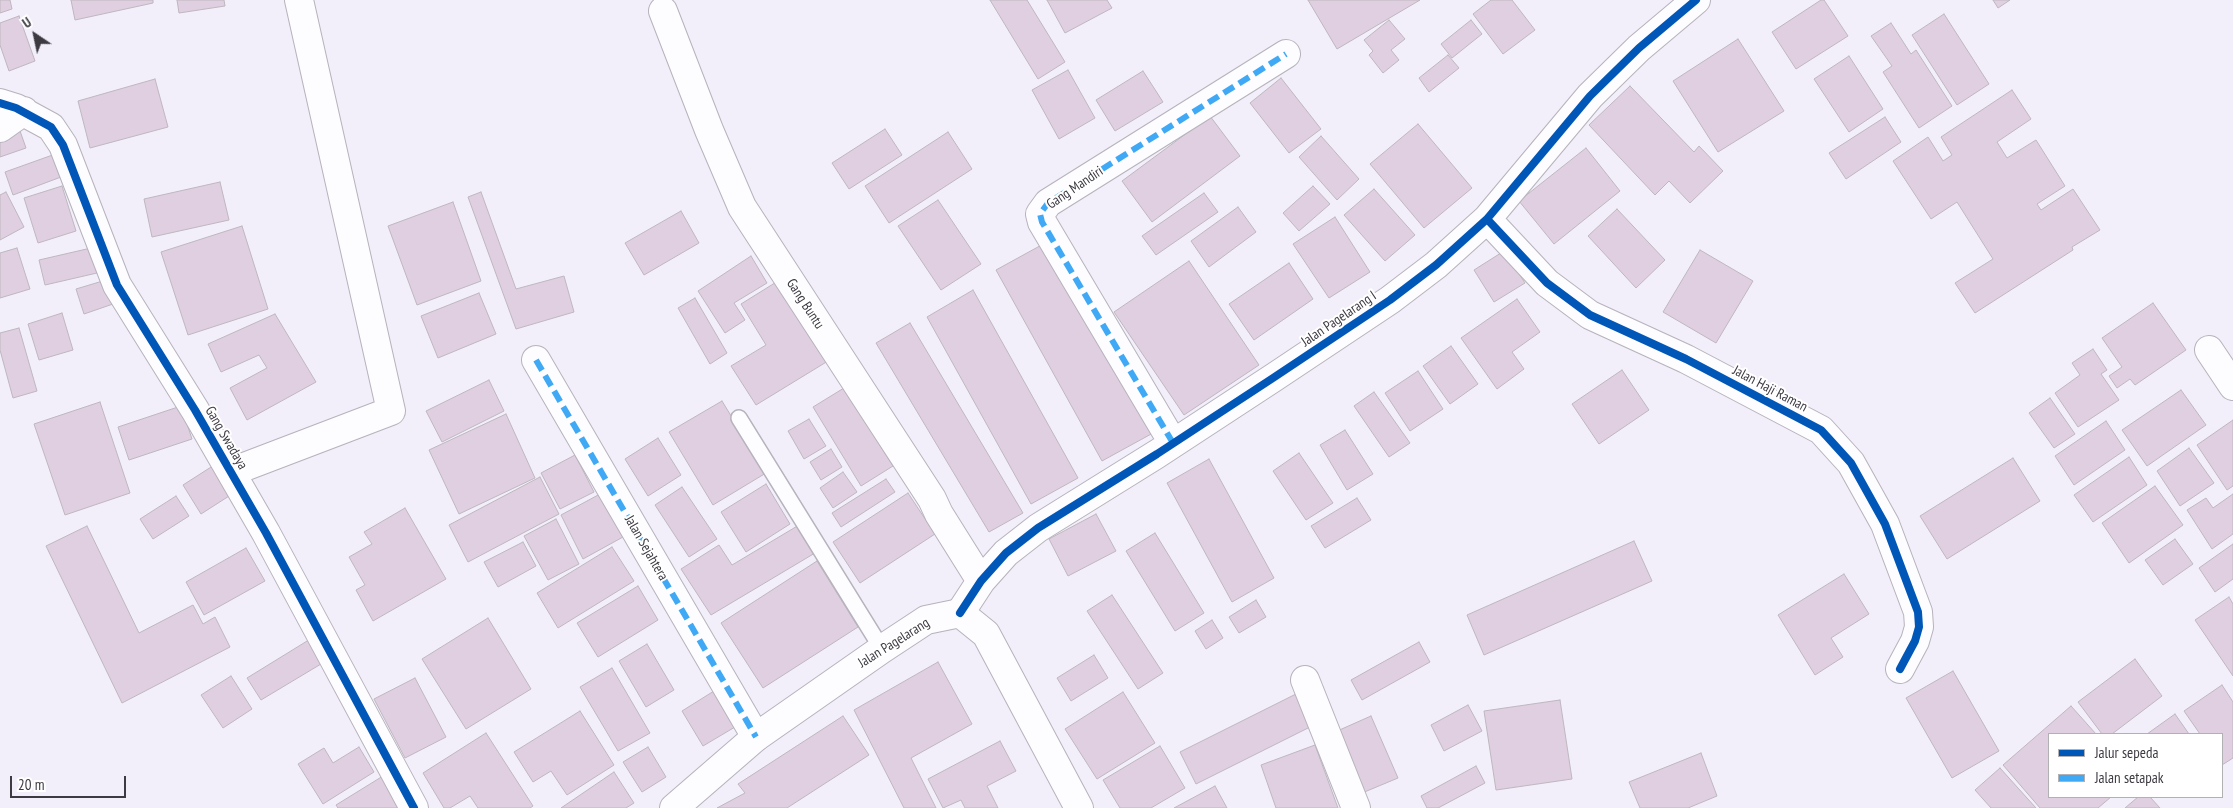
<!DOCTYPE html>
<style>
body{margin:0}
#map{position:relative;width:2233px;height:808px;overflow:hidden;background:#f2eefa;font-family:"PT Sans Narrow",sans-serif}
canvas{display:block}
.legend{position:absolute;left:2048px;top:733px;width:175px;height:65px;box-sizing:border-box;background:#fff;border:1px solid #b1b0b3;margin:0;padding:6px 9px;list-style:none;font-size:15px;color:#3d3a42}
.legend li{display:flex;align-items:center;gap:10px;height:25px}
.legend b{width:25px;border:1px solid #b1b0b3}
.north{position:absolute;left:10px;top:10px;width:50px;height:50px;-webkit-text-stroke:4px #fff;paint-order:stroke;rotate:326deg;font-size:14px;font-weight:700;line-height:20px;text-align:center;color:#3d3a42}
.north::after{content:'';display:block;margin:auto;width:18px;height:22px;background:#3d3a42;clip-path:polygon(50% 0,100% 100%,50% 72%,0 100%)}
.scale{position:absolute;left:10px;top:776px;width:116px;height:22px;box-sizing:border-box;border:2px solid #3d3a42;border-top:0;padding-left:6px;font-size:15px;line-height:18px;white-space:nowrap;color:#3d3a42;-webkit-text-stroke:4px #fff;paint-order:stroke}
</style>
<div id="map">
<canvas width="2233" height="808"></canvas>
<ul class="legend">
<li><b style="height:6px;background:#0057b8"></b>Jalur sepeda</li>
<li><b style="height:6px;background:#3fa9f5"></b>Jalan setapak</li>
</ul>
<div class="north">U</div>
<div class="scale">20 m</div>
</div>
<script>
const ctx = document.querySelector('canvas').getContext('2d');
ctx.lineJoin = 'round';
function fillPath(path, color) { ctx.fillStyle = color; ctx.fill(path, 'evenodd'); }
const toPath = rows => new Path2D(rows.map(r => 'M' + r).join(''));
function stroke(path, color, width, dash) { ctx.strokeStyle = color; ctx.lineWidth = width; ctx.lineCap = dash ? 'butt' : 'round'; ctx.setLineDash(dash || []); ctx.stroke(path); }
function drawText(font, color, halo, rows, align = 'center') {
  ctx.font = font + ' "PT Sans Narrow",sans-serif'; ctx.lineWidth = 4; ctx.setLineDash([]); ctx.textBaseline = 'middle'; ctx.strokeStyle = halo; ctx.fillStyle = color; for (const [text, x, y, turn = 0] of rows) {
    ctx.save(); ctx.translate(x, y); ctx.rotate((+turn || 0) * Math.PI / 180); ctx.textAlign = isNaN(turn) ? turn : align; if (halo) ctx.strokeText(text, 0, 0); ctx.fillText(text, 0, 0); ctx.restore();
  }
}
const building = toPath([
 [0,0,10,0,12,9,0,13,0,0],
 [71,0,153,0,153,3,75,20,71,0],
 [177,0,224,0,225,6,179,13,177,0],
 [990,0,1027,0,1065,62,1038,79,990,0],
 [1047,0,1107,0,1112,8,1065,33,1047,0],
 [1308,0,1420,0,1337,49,1308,0],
 [1491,0,1512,0,1535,30,1503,54,1473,14,1491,0],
 [1821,0,1824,0,1848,36,1796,69,1772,32,1821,0],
 [1993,0,2010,0,1998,8,1993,0],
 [1944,14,1989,84,1957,105,1912,35,1944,14],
 [19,16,35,61,9,71,0,45,0,23,19,16],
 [1389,20,1405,39,1391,50,1399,60,1383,73,1369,55,1373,51,1364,40,1389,20],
 [1471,20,1482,34,1452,58,1441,44,1471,20],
 [1891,23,1911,54,1916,50,1952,106,1919,128,1883,72,1892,66,1871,36,1891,23],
 [1738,39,1784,111,1718,152,1673,81,1738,39],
 [1448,55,1459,68,1429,92,1419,78,1448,55],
 [1849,56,1883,109,1849,132,1814,79,1849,56],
 [1068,70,1095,118,1059,139,1032,90,1068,70],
 [1143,71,1163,102,1115,131,1096,100,1143,71],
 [1281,78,1321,129,1289,153,1250,103,1281,78],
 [155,79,168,127,90,148,78,101,155,79],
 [1630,86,1694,152,1699,146,1723,171,1690,203,1669,181,1655,195,1589,125,1630,86],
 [2012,90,2031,119,1997,142,2007,158,2036,140,2065,186,2037,204,2041,210,2073,189,2100,230,2072,247,2073,250,1975,313,1955,283,1993,259,1957,202,1931,219,1893,161,1928,137,1943,161,1952,155,1941,137,2012,90],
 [1210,116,1240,156,1152,222,1122,181,1210,116],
 [1885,117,1901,142,1846,179,1829,153,1885,117],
 [1418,124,1472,188,1424,228,1370,164,1418,124],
 [19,128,26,148,0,157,0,134,19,128],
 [885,129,902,155,849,189,832,163,885,129],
 [948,132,972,169,889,223,865,186,948,132],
 [1321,136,1359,179,1337,200,1299,157,1321,136],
 [1586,148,1620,191,1554,244,1519,201,1586,148],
 [61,152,69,174,13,195,5,172,61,152],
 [220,182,229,220,152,237,144,199,220,182],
 [62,186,76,231,38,243,24,198,62,186],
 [1313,186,1330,204,1299,231,1283,213,1313,186],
 [1374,189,1415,235,1385,261,1344,215,1374,189],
 [6,192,24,227,0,240,0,195,6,192],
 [481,192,516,289,564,276,574,312,516,329,468,197,481,192],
 [1204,193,1218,212,1156,255,1142,236,1204,193],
 [938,200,981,264,941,290,898,226,938,200],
 [453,202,481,281,417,305,388,226,453,202],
 [1238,207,1256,232,1209,267,1191,241,1238,207],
 [1617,209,1665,260,1636,288,1588,236,1617,209],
 [681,211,699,243,644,275,625,243,681,211],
 [1335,217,1370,272,1329,298,1293,244,1335,217],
 [242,226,268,309,188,335,161,252,242,226],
 [1047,242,1153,433,1102,461,996,270,1047,242],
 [17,248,30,289,0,298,0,253,17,248],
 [91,248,97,273,45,285,39,260,91,248],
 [1700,250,1753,281,1716,343,1663,312,1700,250],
 [1504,251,1525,283,1494,302,1474,270,1504,251],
 [751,256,767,283,734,303,745,320,725,333,698,291,751,256],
 [1189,261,1259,365,1184,415,1114,312,1189,261],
 [1289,263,1313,299,1254,340,1229,304,1289,263],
 [106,280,113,304,84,314,76,289,106,280],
 [778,281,828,361,756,405,731,366,766,345,741,304,778,281],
 [973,290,1078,478,1031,504,927,317,973,290],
 [479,293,496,334,438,358,421,316,479,293],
 [695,298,727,353,710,364,678,308,695,298],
 [1517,299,1540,332,1512,352,1524,369,1497,389,1461,338,1517,299],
 [2153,303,2186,350,2135,385,2130,379,2117,388,2109,376,2122,367,2102,338,2153,303],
 [62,313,73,350,39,360,28,324,62,313],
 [275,314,316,382,247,420,230,388,267,368,259,355,221,372,208,344,275,314],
 [910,323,1023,513,989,532,876,343,910,323],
 [19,328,37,391,13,398,0,350,0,333,19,328],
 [1451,346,1478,384,1450,404,1423,366,1451,346],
 [2093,349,2107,370,2101,374,2119,400,2078,427,2055,393,2080,375,2072,363,2093,349],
 [1622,370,1649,410,1599,444,1572,404,1622,370],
 [1418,371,1443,409,1410,431,1385,393,1418,371],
 [489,380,504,411,442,442,426,411,489,380],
 [844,388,893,466,861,486,813,407,844,388],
 [2181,390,2206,425,2147,466,2122,430,2181,390],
 [1374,392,1410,443,1389,457,1354,406,1374,392],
 [2050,398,2075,434,2054,448,2029,413,2050,398],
 [722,401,766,473,713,505,669,432,722,401],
 [100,402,130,493,65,515,34,424,100,402],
 [181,406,192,439,129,460,118,427,181,406],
 [506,414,535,478,459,514,429,450,506,414],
 [809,419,826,446,804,459,788,431,809,419],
 [2233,420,2233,486,2227,490,2197,445,2233,420],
 [2106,421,2125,450,2074,485,2055,456,2106,421],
 [1345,430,1373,474,1347,490,1320,445,1345,430],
 [658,438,681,475,648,496,625,459,658,438],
 [2189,448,2214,483,2180,506,2157,471,2189,448],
 [831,449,842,467,821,480,810,462,831,449],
 [1299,453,1333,503,1306,520,1273,471,1299,453],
 [575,455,594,492,560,509,541,473,575,455],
 [2129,457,2147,485,2093,522,2074,495,2129,457],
 [2013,458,2040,501,1947,559,1920,516,2013,458],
 [1209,459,1274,578,1232,602,1167,483,1209,459],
 [222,460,240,489,201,514,183,485,222,460],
 [843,472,857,492,833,508,820,488,843,472],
 [540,477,559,514,468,562,449,525,540,477],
 [886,479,895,492,841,527,832,513,886,479],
 [766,484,790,524,746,552,721,512,766,484],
 [2155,486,2183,525,2129,563,2102,523,2155,486],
 [682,487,717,539,689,557,655,505,682,487],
 [908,493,935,534,860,583,833,542,908,493],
 [600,494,623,537,583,559,561,515,600,494],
 [2233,494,2233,534,2212,549,2187,510,2206,498,2213,508,2233,494],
 [176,496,189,516,153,539,140,519,176,496],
 [1357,498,1371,520,1325,548,1311,526,1357,498],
 [405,508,446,579,373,621,356,590,365,585,349,557,372,544,364,532,405,508],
 [1096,514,1116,551,1068,576,1049,539,1096,514],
 [556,519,579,564,548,580,524,536,556,519],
 [799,525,815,553,711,615,681,569,719,545,732,565,799,525],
 [87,526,139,633,193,605,203,624,215,617,230,647,122,703,46,546,87,526],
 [1155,533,1204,613,1175,631,1126,551,1155,533],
 [2175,539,2193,564,2163,585,2145,560,2175,539],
 [1634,541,1652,581,1484,655,1467,615,1634,541],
 [523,542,536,566,498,587,484,562,523,542],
 [2233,544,2233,579,2215,592,2199,568,2233,544],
 [612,547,634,581,558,628,537,593,612,547],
 [246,548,265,581,204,615,186,582,246,548],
 [817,561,858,627,763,688,721,623,817,561],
 [1844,574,1869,614,1831,638,1843,657,1815,675,1778,615,1844,574],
 [638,586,658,620,598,657,577,623,638,586],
 [1112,595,1163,673,1138,689,1087,611,1112,595],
 [2229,597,2233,604,2233,676,2195,620,2229,597],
 [1256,600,1266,617,1239,633,1229,617,1256,600],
 [488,618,531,689,466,729,422,659,488,618],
 [1212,620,1223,638,1206,649,1195,631,1212,620],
 [312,638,326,661,261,700,247,678,312,638],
 [1419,642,1430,662,1362,700,1351,680,1419,642],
 [647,644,674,690,646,707,619,661,647,644],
 [1094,655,1108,678,1071,701,1057,678,1094,655],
 [2135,659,2162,696,2112,734,2102,734,2078,702,2135,659],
 [938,662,972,724,911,758,936,808,904,808,854,710,938,662],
 [612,668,650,733,618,751,580,687,612,668],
 [1953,671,1999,751,1952,778,1906,698,1953,671],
 [231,676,252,709,223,728,201,695,231,676],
 [415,678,446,737,405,758,374,699,415,678],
 [2222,685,2233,702,2233,758,2222,765,2222,734,2200,734,2184,711,2222,685],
 [714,691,735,727,703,746,682,711,714,691],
 [1123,692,1155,743,1097,779,1065,729,1123,692],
 [1300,692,1316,724,1196,784,1180,752,1300,692],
 [1560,700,1572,779,1496,790,1484,711,1560,700],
 [1468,705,1482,731,1444,751,1431,725,1468,705],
 [2071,706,2096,734,2049,734,2049,797,2111,797,2098,808,2040,808,2003,765,2071,706],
 [580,711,614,765,567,795,551,771,533,782,514,752,580,711],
 [2175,714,2189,734,2147,734,2175,714],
 [843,716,869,755,787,808,717,808,745,793,738,784,843,716],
 [1371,716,1398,778,1362,793,1335,732,1371,716],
 [486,733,533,806,530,808,478,808,470,796,450,808,444,808,423,773,486,733],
 [1000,741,1016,771,987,786,998,808,965,808,961,800,943,808,928,779,1000,741],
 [1315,745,1338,808,1276,808,1261,765,1315,745],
 [1160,746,1185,788,1151,808,1120,808,1103,780,1160,746],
 [359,747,374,772,323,804,298,764,324,748,333,763,359,747],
 [648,747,666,777,642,792,623,762,648,747],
 [1701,753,1717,796,1688,808,1640,808,1629,782,1701,753],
 [1476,766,1485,783,1438,808,1427,808,1421,796,1476,766],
 [2000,768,2036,808,1991,808,1975,790,2000,768],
 [614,772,634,803,626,808,561,808,614,772],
 [383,776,401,808,338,808,336,805,383,776],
 [1215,786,1227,808,1174,808,1215,786],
 [2138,797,2150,797,2160,808,2125,808,2138,797]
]);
fillPath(building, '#e0cfe0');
stroke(building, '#bdb7bf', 1);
const service = toPath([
 [739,418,882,649]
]);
const minor = toPath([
 [663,11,709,130,742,207,932,499,939,514,981,581],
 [0,103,16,108,51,127,63,145,117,285,195,410,266,533,414,808],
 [0,128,24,111],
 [1487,219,1547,283,1590,315,1686,359,1821,430,1851,463,1885,524,1918,612,1919,627,1915,641,1900,669],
 [2209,350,2233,386],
 [536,360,756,737],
 [1173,443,1042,222,1040,214,1048,203,1286,54],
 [231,472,391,411,299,0],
 [960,613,981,581,1006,553,1038,528,1157,454,1273,378,1390,300,1436,265,1487,219,1590,96,1639,48,1696,0],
 [1305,680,1356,808]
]);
const tertiary = toPath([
 [674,808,756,737,882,649,926,620,960,613,986,634,1079,808]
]);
stroke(service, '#b6b3bc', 18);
stroke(minor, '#b6b3bc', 30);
stroke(tertiary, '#b6b3bc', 30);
stroke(service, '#fdfcfe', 15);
stroke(minor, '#fdfcfe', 28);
stroke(tertiary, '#fdfcfe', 28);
stroke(toPath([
 [536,360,756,737],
 [1173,443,1042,222,1040,214,1048,203,1286,54]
]), '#3fa9f5', 6, [12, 6]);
stroke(toPath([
 [0,103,16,108,51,127,63,145,117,285,195,410,266,533,414,808],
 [1487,219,1547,283,1590,315,1686,359,1821,430,1851,463,1885,524,1918,612,1919,627,1915,641,1900,669],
 [960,613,981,581,1006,553,1038,528,1157,454,1273,378,1390,300,1436,265,1487,219,1590,96,1639,48,1696,0]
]), '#0057b8', 8);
drawText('14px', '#3d3a42', '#fff', [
 ["Gang Mandiri",1075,188,-34],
 ["Gang Buntu",805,304,57],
 ["Jalan Pagelarang I",1339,319,-34],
 ["Jalan Haji Raman",1770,389,28],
 ["Gang Swadaya",226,438,60],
 ["Jalan Sejahtera",646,548,60],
 ["Jalan Pagelarang",894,643,-32]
]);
</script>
